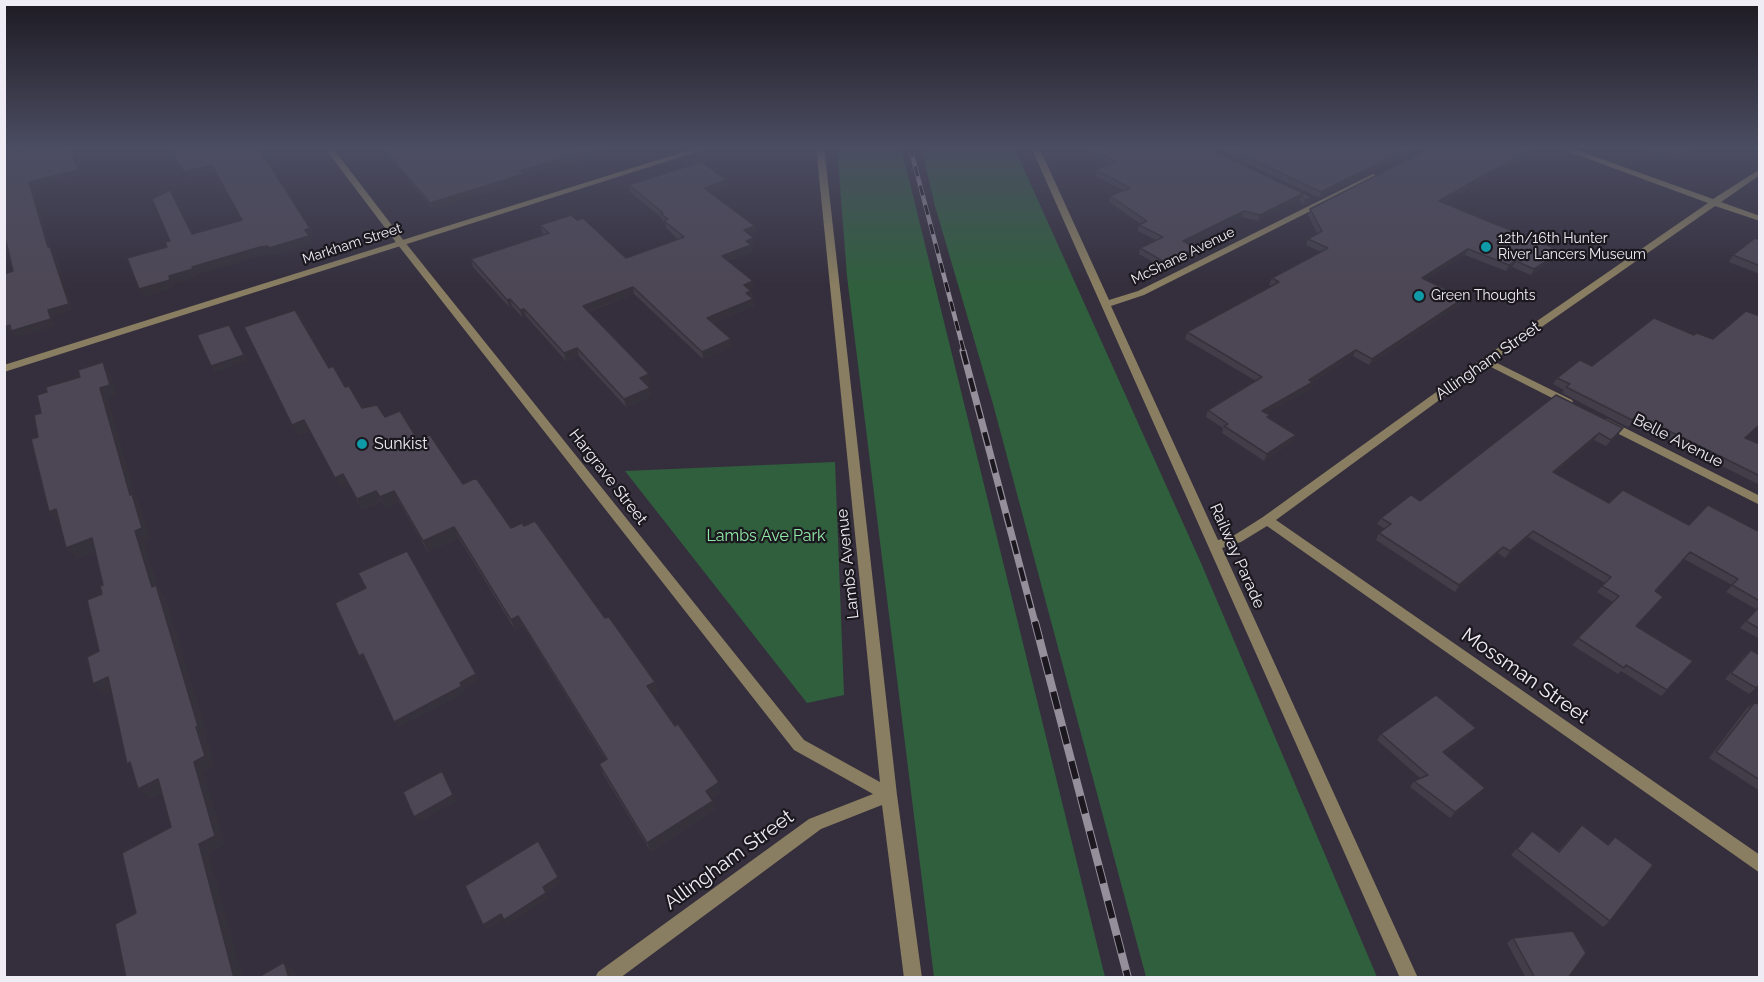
<!DOCTYPE html>
<style>
body{margin:0}
#map{position:relative;width:1764px;height:982px;overflow:hidden;background:#352f3d;font-family:Raleway,sans-serif}
canvas{display:block}
.frame{position:absolute;inset:0;border:6px solid #f0ecf5;pointer-events:none}
</style>
<div id="map">
<canvas width="1764" height="982"></canvas>
<div class="frame"></div>
</div>
<script>
const ctx = document.querySelector('canvas').getContext('2d');
ctx.lineJoin = 'round';
function fillPath(path, color) { ctx.fillStyle = color; ctx.fill(path, 'evenodd'); }
const toPath = rows => new Path2D(rows.map(r => 'M' + r).join(''));
function stroke(path, color, width, dash) { ctx.strokeStyle = color; ctx.lineWidth = width; ctx.lineCap = dash ? 'butt' : 'round'; ctx.setLineDash(dash || []); ctx.stroke(path); }
function drawText(font, color, halo, rows, align = 'center') {
  ctx.font = font + ' Raleway,sans-serif'; ctx.lineWidth = 4.5; ctx.setLineDash([]); ctx.textBaseline = 'middle'; ctx.strokeStyle = halo; ctx.fillStyle = color; for (const [text, x, y, turn = 0] of rows) {
    ctx.save(); ctx.translate(x, y); ctx.rotate((+turn || 0) * Math.PI / 180); ctx.textAlign = isNaN(turn) ? turn : align; if (halo) ctx.strokeText(text, 0, 0); ctx.fillText(text, 0, 0); ctx.restore();
  }
}
fillPath(toPath([
 [837,147,901,147,1105,977,934,977,847,276],
 [921,147,1014,147,1201,563,1377,977,1146,977,993,404,935,206],
 [835,462,844,695,807,703,625,471]
]), '#305f3d');
fillPath(toPath([
 [324,147,332,147,404,241,804,740,880,782,816,147,824,147,897,795,922,978,904,978,882,805,821,829,620,978,595,978,598,972,809,819,873,794,794,750,398,245,324,147],
 [1031,147,1039,147,1109,300,1138,291,1373,174,1380,176,1144,295,1111,306,1218,540,1233,536,1263,517,1482,359,1708,203,1556,147,1568,147,1713,199,1760,169,1760,175,1721,202,1760,216,1760,221,1715,206,1493,361,1572,400,1573,402,1572,404,1564,404,1487,365,1276,520,1760,855,1760,873,1267,526,1241,542,1222,548,1418,978,1400,978,1031,147],
 [1607,419,1760,496,1760,505,1603,426,1601,423,1603,420,1607,419]
]), '#897e61');
fillPath(toPath([
 [699,147,712,147,4,372,4,365,699,147]
]), '#897e61');
const railFar2 = toPath([
 [910,147,964,352]
]);
const railFar1 = toPath([
 [963,351,1035,623]
]);
const rail = toPath([
 [1035,622,1128,978]
]);
stroke(railFar2, '#948f9b', 4.5);
stroke(railFar1, '#948f9b', 7);
stroke(rail, '#948f9b', 8);
stroke(railFar2, '#1b191f', 3, [10]);
stroke(railFar1, '#1b191f', 4.5, [14]);
stroke(rail, '#1b191f', 6, [18]);
fillPath(toPath([
 [381,147,622,147,524,176,525,180,433,209],
 [1085,147,1205,147,1311,197,1309,203,1303,206,1300,200,1258,221,1242,217,1188,244,1196,248,1194,254,1165,269,1139,254,1140,248,1156,240,1138,231,1139,225,1141,224,1109,202,1110,196,1123,190,1095,176,1096,170,1110,164,1085,150],
 [1213,147,1420,147,1319,198],
 [1432,147,1542,147,1444,202,1561,251,1557,257,1531,275,1512,267,1506,271,1465,255,1426,280,1461,304,1369,365,1353,356,1313,382,1311,389,1266,413,1269,418,1293,441,1264,461,1222,433,1223,428,1206,417,1208,410,1256,381,1185,339,1187,332,1273,286,1269,285,1272,278,1321,252,1306,245,1308,239,1317,234,1308,215,1310,209],
 [1632,147,1699,147,1679,160,1664,156,1661,157],
 [727,180,728,187,711,193,755,226,756,233,750,235,755,245,751,247,752,252,728,261,753,281,754,289,750,290,751,291,754,306,713,323,732,347,703,359,634,294,588,312,651,382,646,384,652,396,626,407,579,356,566,361,526,316,522,317,512,306,509,307,473,267,471,259,544,235,542,232,540,225,577,220,626,258,678,239,666,228,665,222,663,221,662,218,630,192,629,185],
 [1760,240,1760,274,1729,262,1733,255],
 [1694,335,1713,339,1746,438,1760,444,1760,485,1633,422,1628,427,1562,393,1564,390,1553,384,1557,378,1592,366],
 [329,368,362,408,385,417,418,440,463,484,511,528,524,526,658,692,653,694,721,792,711,798,713,801,715,810,651,852,603,774,599,764,606,760,523,626,515,630,459,538,428,552,399,502,385,508,382,502,362,510,349,485,341,488,310,431,298,435],
 [1556,395,1618,435,1606,446,1594,440,1555,473,1609,503,1689,525,1760,532,1760,639,1740,628,1756,609,1726,592,1732,585,1684,559,1655,592,1636,626,1667,690,1661,696,1621,671,1618,674,1572,645,1613,602,1597,592,1605,583,1528,537,1505,558,1498,553,1455,592,1376,540,1379,533,1385,529,1377,524,1381,518,1420,501],
 [1751,650,1756,688,1749,694,1725,679,1744,656],
 [1755,702,1760,705,1760,791,1709,758,1747,708],
 [1381,734,1471,734,1444,754,1480,794,1450,818,1410,787,1414,781,1420,778,1377,740],
 [1582,825,1607,844,1615,837,1610,921,1603,927,1511,855,1532,831,1558,851,1576,831],
 [1513,938,1568,978,1526,978,1507,943]
]), '#423d49');
fillPath(toPath([
 [70,147,72,147,81,175,33,187,52,253,48,247,29,182],
 [601,147,622,147,524,176,525,180,433,209,430,203,520,171],
 [1411,147,1420,147,1319,198,1321,192],
 [1534,147,1542,147,1436,206,1439,201],
 [1694,147,1699,147,1679,160,1682,155],
 [212,165,216,172,188,180,184,172],
 [727,180,728,187,705,195,704,188],
 [1302,194,1300,200,1258,221,1260,215],
 [1311,197,1309,203,1303,206,1305,200],
 [1244,211,1242,217,1181,247,1183,241],
 [755,226,756,233,745,237,744,230],
 [310,228,314,236,310,237,313,244,273,256,269,248,305,230],
 [754,238,755,245,751,247,752,252,723,263,722,256,746,241],
 [268,246,272,254,264,255,197,275,198,277,174,284,175,288,144,297,139,289,192,267,260,247],
 [50,247,55,253,73,310,53,316,55,326,16,338,12,332,6,334,4,332,4,327,48,310],
 [1196,248,1194,254,1165,269,1166,263],
 [1468,249,1465,255,1420,285,1422,278],
 [1561,251,1557,257,1531,275,1534,269],
 [1516,261,1512,267,1506,271,1509,265],
 [753,281,754,289,744,292,744,285],
 [633,287,634,294,584,313,583,306],
 [751,291,752,299,746,293],
 [1464,298,1461,304,1369,365,1372,359],
 [510,299,512,306,509,307,507,300],
 [753,299,754,306,708,325,707,318],
 [524,309,526,316,522,317,520,310],
 [229,325,248,361,215,373,211,366],
 [731,339,732,347,703,359,702,352],
 [577,348,579,356,566,361,564,353],
 [1356,350,1353,356,1310,384,1313,382,1311,389,1260,417,1262,411],
 [103,362,110,373,118,396,108,399,137,500,140,505,151,539,144,542,158,587,165,596,208,736,206,737,215,766,204,772,225,845,209,854,243,978,234,978,199,844,194,762,152,587,135,531,100,388],
 [649,374,651,382,642,385,640,378],
 [650,388,652,396,626,407,624,399],
 [304,420,310,431,298,435,292,425],
 [1623,428,1618,435,1606,446,1611,440],
 [1599,433,1594,440,1549,478,1553,472],
 [1296,435,1293,441,1264,461,1267,454],
 [343,474,349,485,341,488,335,478],
 [376,491,382,502,362,510,357,499],
 [394,491,399,502,385,508,380,497],
 [56,509,66,520,58,523,49,512],
 [454,527,459,538,428,552,423,541],
 [1533,531,1528,537,1505,558,1510,551],
 [92,538,102,549,76,559,66,548],
 [1503,547,1498,553,1455,592,1459,585],
 [518,616,523,626,515,630,511,620],
 [363,654,367,661,363,662,359,656],
 [476,674,479,681,464,689,465,693,398,728,394,722],
 [108,677,119,688,104,695,93,684],
 [655,682,658,692,650,696,647,686],
 [1476,728,1471,734,1438,758,1443,752],
 [442,771,457,801,418,823,414,817],
 [158,779,169,789,149,799,138,789],
 [719,782,721,792,708,800,706,791],
 [1485,788,1480,794,1450,818,1455,812],
 [713,801,715,810,651,852,647,843],
 [538,841,561,883,546,893,543,887],
 [546,893,549,898,507,925,504,920],
 [501,914,505,919,487,930,483,925],
 [284,962,294,970,297,978,289,978]
]), '#36323c');
const building = toPath([
 [4,147,19,147,20,152,41,147,70,147,78,170,29,182,48,247,50,247,69,304,48,310,51,319,11,331,10,325,4,327,4,274,13,271,4,233,4,147],
 [170,147,258,147,310,228,305,230,309,236,269,248,268,246,260,247,192,267,193,269,169,276,170,280,139,289,127,258,167,247,165,242,170,241,152,199,170,190,192,234,242,220,212,165,184,172,170,147],
 [383,147,601,147,520,171,524,174,430,203,383,147],
 [1091,147,1205,147,1311,197,1305,200,1302,194,1260,215,1244,211,1183,241,1196,248,1166,263,1140,248,1163,237,1139,225,1147,221,1110,196,1130,188,1096,170,1116,162,1091,147],
 [1226,147,1411,147,1321,192,1226,147],
 [1433,147,1534,147,1439,201,1561,251,1534,269,1516,261,1509,265,1468,249,1422,278,1464,298,1372,359,1356,350,1309,380,1313,382,1262,411,1270,415,1267,417,1296,435,1267,454,1224,426,1228,424,1208,410,1262,377,1187,332,1279,282,1272,278,1328,248,1308,239,1322,231,1310,209,1433,147],
 [1652,147,1694,147,1682,155,1668,150,1665,152,1652,147],
 [701,162,727,180,704,188,755,226,744,230,754,238,746,241,751,245,722,256,753,281,744,285,751,291,746,293,753,299,707,318,731,339,702,352,633,287,583,306,649,374,640,378,650,388,624,399,577,348,564,353,524,309,520,310,510,299,507,300,471,259,549,233,540,225,571,215,577,220,583,218,626,258,684,237,664,221,668,219,661,214,663,213,629,185,701,162],
 [1755,238,1760,240,1760,266,1733,255,1755,238],
 [295,310,329,368,333,366,345,387,349,386,362,408,377,405,385,417,400,411,418,440,430,435,463,484,476,478,511,528,522,523,524,526,535,521,605,618,609,617,655,682,647,686,675,726,678,724,719,782,706,791,713,801,647,843,599,764,607,759,518,616,511,620,454,527,423,541,394,491,380,497,376,491,357,499,343,474,335,478,304,420,292,425,244,327,295,310],
 [1746,311,1760,316,1760,424,1745,438,1760,444,1760,476,1637,415,1632,420,1566,387,1570,384,1557,378,1580,360,1592,366,1654,318,1694,335,1697,333,1713,339,1746,311],
 [229,325,244,355,211,366,197,335,229,325],
 [103,362,110,385,100,388,130,495,132,494,142,528,135,531,152,587,156,585,198,726,196,727,205,756,194,762,215,836,199,844,234,978,126,978,115,924,136,913,122,853,171,827,158,779,138,789,130,762,127,764,108,677,93,684,87,657,99,651,87,600,102,594,100,586,103,585,92,538,66,548,56,509,49,512,31,439,38,437,34,415,41,413,37,395,47,392,46,387,80,377,78,370,103,362],
 [1556,395,1623,428,1611,440,1599,433,1553,472,1609,503,1623,490,1689,525,1708,505,1760,532,1760,601,1732,585,1738,579,1690,552,1655,591,1663,597,1636,626,1693,661,1667,690,1626,665,1624,668,1578,638,1619,596,1602,586,1611,577,1533,531,1510,551,1503,547,1459,585,1379,533,1391,524,1381,518,1411,495,1420,501,1556,395],
 [407,551,476,674,460,683,462,686,394,722,363,654,359,656,335,603,366,588,358,573,407,551],
 [1760,606,1760,629,1746,621,1760,606],
 [1751,650,1760,655,1760,684,1756,688,1731,673,1751,650],
 [1436,695,1476,728,1443,752,1485,788,1455,812,1414,781,1428,775,1381,734,1436,695],
 [1755,702,1760,705,1760,780,1716,752,1755,702],
 [442,771,453,795,414,817,403,792,442,771],
 [1582,825,1608,845,1615,837,1653,865,1610,921,1517,849,1532,831,1559,852,1582,825],
 [538,841,558,877,543,887,546,893,504,920,501,914,483,925,465,886,538,841],
 [1573,931,1586,953,1568,978,1535,978,1513,938,1573,931],
 [284,962,289,978,257,978,284,962]
]);
fillPath(building, '#4d4755');
stroke(building, '#36323c', 1.5);
const sky = ctx.createLinearGradient(0, 0, 0, 285);
sky.addColorStop(0, '#1d1a22');
sky.addColorStop(0.52, '#4b4d62');
sky.addColorStop(1, '#4b4d6200');
ctx.fillStyle = sky;
ctx.fillRect(0, 0, 1764, 285);
for (const [x, y, r, color] of [
 [1486,247,6,"#0f9aa8"],
 [1419,296,6,"#0f9aa8"],
 [362,444,6,"#0f9aa8"]
]) { const dot = new Path2D(); dot.arc(x, y, r, 0, 2 * Math.PI); ctx.fillStyle = color; ctx.fill(dot); stroke(dot, '#1b191f', 2); }
drawText('14px', '#f0ecf5', '#1b191f', [
 ["12th/16th Hunter",1498,239],
 ["River Lancers Museum",1498,255],
 ["Green Thoughts",1431,296]
], 'left');
drawText('14px', '#f0ecf5', '#1b191f', [
 ["Markham Street",352,244,-18],
 ["McShane Avenue",1183,256,-26]
]);
drawText('16px', '#f0ecf5', '#1b191f', [
 ["Allingham Street",1488,361,-35],
 ["Belle Avenue",1678,441,27],
 ["Hargrave Street",608,477,52],
 ["Railway Parade",1237,556,66],
 ["Lambs Avenue",848,564,-96]
]);
drawText('16px', '#f0ecf5', '#1b191f', [
 ["Sunkist",374,444]
], 'left');
drawText('16px', '#91eaa7', '#1b191f', [
 ["Lambs Ave Park",766,536]
]);
drawText('20px', '#f0ecf5', '#1b191f', [
 ["Mossman Street",1525,676,35],
 ["Allingham Street",729,860,-36]
]);
</script>
